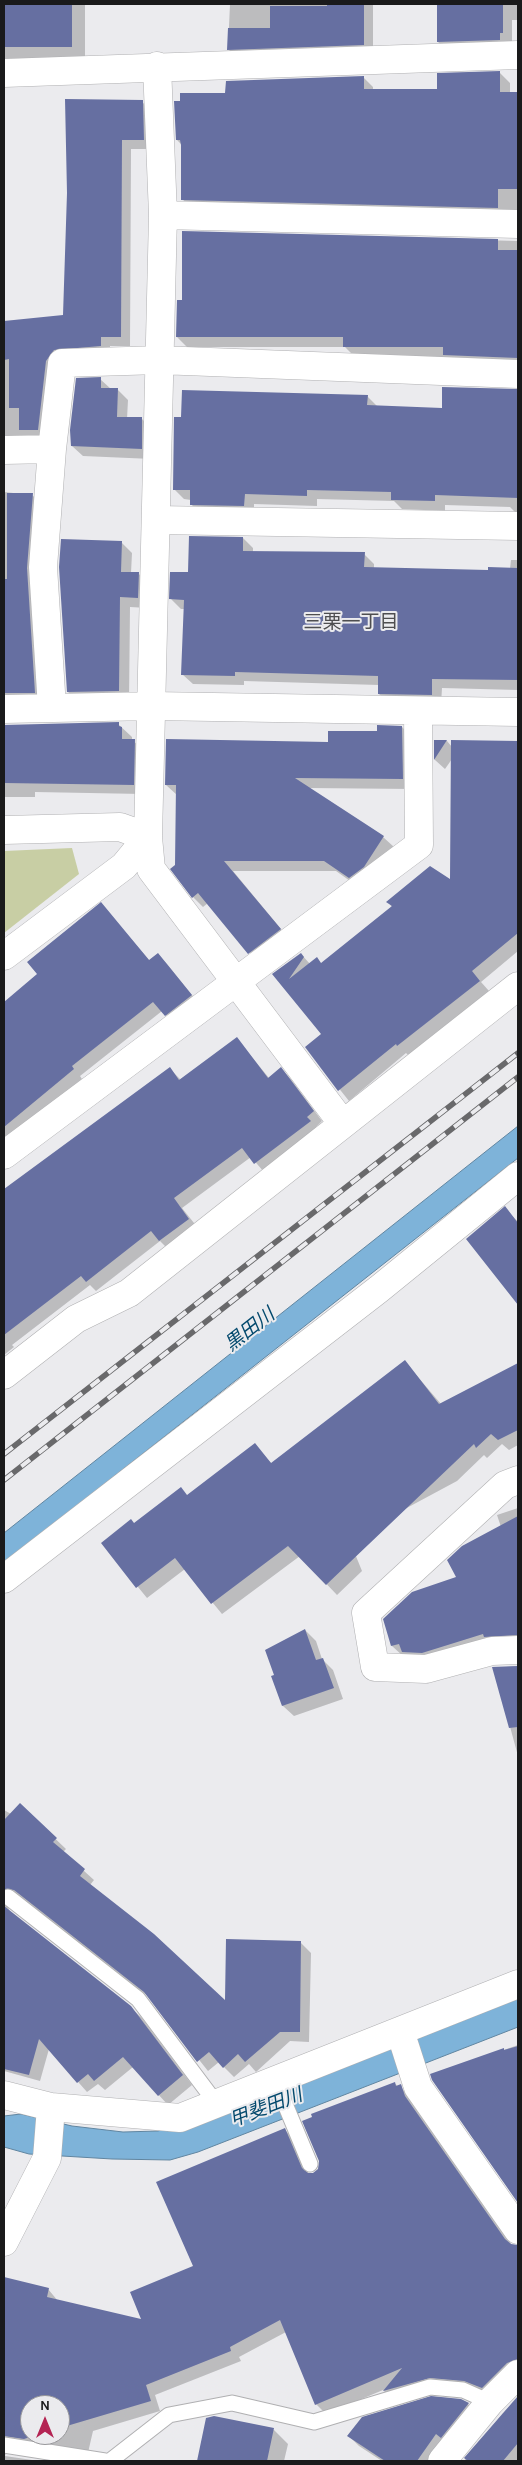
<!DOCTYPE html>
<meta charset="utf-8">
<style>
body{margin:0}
#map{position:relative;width:522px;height:2465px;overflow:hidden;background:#ebebee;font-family:Karla,sans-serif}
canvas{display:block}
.frame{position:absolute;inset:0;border:5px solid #1a1a1b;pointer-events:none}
.north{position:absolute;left:20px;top:2395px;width:50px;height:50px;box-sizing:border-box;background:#ebebee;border:1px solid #97979a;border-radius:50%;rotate:0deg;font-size:14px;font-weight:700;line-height:20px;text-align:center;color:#1a1a1b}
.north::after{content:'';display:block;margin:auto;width:18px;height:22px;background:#b42453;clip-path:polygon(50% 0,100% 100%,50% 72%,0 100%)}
</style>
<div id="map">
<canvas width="522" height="2465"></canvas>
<div class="frame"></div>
<div class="north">N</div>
</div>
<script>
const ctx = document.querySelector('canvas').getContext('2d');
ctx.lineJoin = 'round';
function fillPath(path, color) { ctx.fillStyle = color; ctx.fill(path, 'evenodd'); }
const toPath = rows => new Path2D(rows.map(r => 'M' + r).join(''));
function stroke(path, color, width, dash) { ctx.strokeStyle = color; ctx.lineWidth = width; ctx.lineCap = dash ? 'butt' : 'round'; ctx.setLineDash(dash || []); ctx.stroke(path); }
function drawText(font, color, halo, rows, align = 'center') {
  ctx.font = font + ' Karla,"Noto Sans JP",sans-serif'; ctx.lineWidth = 4; ctx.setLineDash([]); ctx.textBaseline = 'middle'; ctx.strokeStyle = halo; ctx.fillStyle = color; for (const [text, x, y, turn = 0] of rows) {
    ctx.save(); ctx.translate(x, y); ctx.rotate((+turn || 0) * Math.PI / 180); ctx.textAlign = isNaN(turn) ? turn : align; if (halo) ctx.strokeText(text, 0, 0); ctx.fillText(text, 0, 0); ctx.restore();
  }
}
fillPath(toPath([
 [72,848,79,874,4,933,4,851]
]), '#c8cea4');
const water = toPath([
 [518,1126,518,1158,4,1563,4,1533,518,1126],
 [518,1998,518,2027,198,2152,170,2160,112,2159,29,2154,4,2147,4,2116,21,2114,72,2126,123,2132,158,2131,188,2122,518,1998]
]);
fillPath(water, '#7eb3d9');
stroke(water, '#6085a0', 1);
fillPath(toPath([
 [6,4,85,4,85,60,4,60,4,8],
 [230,4,373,4,373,54,238,59,228,49],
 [437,4,518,4,518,20,512,20,512,43,448,52,438,42],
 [500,73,510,83,510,93,518,93,518,218,193,209,182,199,182,145,177,140,226,95,363,77,373,87,373,90,438,90],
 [142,102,152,111,153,149,131,149,130,346,110,346,110,355,71,357,48,439,4,439,4,322,65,316,69,193],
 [183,232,518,241,518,368,454,365,446,357,355,357,345,347,187,347,177,337,183,301],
 [100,379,111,389,117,389,128,400,127,419,142,419,152,429,152,459,83,456,72,446],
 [444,388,518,391,518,512,515,512,510,507,445,505,445,511,402,509,394,501,317,499,317,506,254,504,254,515,201,515,191,504,191,500,184,499,174,489,367,396,377,406,443,409],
 [4,492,32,495,42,504,44,702,4,707],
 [243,538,253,548,253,553,364,554,374,564,374,569,489,571,510,569,511,560,518,560,518,690,442,688,441,705,389,704,379,694,379,685,244,681,244,685,193,684,182,674,185,609,181,609,171,599,189,573],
 [121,542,132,553,131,573,138,573,149,584,148,608,130,607,129,701,78,702,68,692],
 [118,724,132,737,132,740,144,750,143,794,35,792,35,797,4,797,4,726],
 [402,727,413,738,413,789,308,788,383,837,394,847,360,888,336,871,233,871,290,940,259,963,208,903,203,907,193,897,176,866,177,795,166,785],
 [435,741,447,741,452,747,452,741,518,741,518,894,502,894,518,914,518,951,481,982,489,991,408,1055,406,1053,349,1101,306,1047,323,1034,274,974,301,954,310,964,322,964,392,907,388,902,451,881,452,759,445,769,435,760],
 [101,904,150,961,158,955,167,964,200,1005,175,1024,162,1011,80,1076,82,1079,4,1144,4,1004,39,974],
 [237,1039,269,1078,281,1069,290,1078,322,1121,316,1127,319,1131,264,1172,251,1157,182,1208,198,1228,169,1250,160,1241,96,1291,90,1285,12,1345,14,1347,4,1355,4,1190,170,1069,181,1080],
 [505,1208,518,1222,518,1303,468,1239],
 [405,1362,441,1404,518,1364,518,1445,509,1450,502,1444,487,1458,484,1455,457,1481,349,1539,362,1571,337,1595,300,1556,222,1614,185,1569,147,1598,102,1543,188,1496,255,1445,272,1464],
 [518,1508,518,1645,433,1663,403,1656,392,1646,384,1619,458,1577,501,1527,497,1515],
 [305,1630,316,1641,322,1659,333,1670,343,1699,294,1716,283,1706,273,1677],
 [518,1666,518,1756,494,1668],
 [20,1805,66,1849,63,1852,94,1880,90,1885,226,2003,301,1943,311,1953,309,2042,290,2041,256,2072,249,2064,234,2077,219,2062,208,2071,149,1997,20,1897,11,1901,8,1907,10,1912,130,2007,141,2017,192,2085,168,2105,133,2067,105,2090,98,2084,87,2092,49,2049,40,2081,4,2071,4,1810,11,1814],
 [518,2045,518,2201,432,2075],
 [394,2083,411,2096,415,2107,512,2245,508,2247,518,2264,518,2372,492,2398,441,2387,394,2401,383,2390,326,2414,316,2404,286,2332,239,2357,241,2361,155,2395,160,2411,93,2431,87,2457,7,2449,5,2456,39,2461,4,2461,4,2278,48,2289,58,2301,143,2321,195,2267,285,2130,295,2140,309,2174,314,2174],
 [30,2405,60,2405,60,2435,30,2435],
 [518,2398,518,2461,464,2461,503,2413],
 [460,2400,468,2404,478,2414,442,2461,382,2461,359,2446,349,2436],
 [214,2417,274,2430,288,2444,284,2461,198,2461,207,2419]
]), '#0003');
fillPath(toPath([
 [4,4,72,4,72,47,4,47],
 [327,4,364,4,364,45,227,50,228,28,270,28,270,6,327,6],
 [437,4,503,4,503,33,500,33,500,40,437,42],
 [500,71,500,92,518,92,518,189,498,189,498,208,181,200,181,145,180,140,176,140,174,101,180,101,180,93,225,93,226,81,364,76,364,89,437,89,437,73],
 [65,99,143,100,144,140,122,140,121,337,101,337,101,346,54,350,46,361,38,430,19,430,19,408,9,408,9,359,4,360,4,321,63,315,67,193],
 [182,231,498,239,498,250,518,250,518,358,443,355,443,347,343,347,343,337,176,337,177,300,182,300],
 [101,377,101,388,118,388,117,417,142,417,142,449,71,446,70,430,76,378],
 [442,387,518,389,518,498,435,495,435,501,391,500,391,492,307,490,307,496,245,494,244,506,190,505,190,490,173,490,174,417,181,417,182,390,368,395,367,405,442,408],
 [7,493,33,493,27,568,35,693,4,693,4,579,7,579],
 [189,536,243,537,243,551,365,552,364,567,488,570,488,567,518,568,518,680,432,679,432,695,378,694,378,676,235,672,235,676,181,675,184,600,169,599,170,572,188,572],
 [61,539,122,541,121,572,139,572,138,598,120,597,119,691,67,692,59,567],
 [119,722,119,726,122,727,122,739,135,739,134,785,4,783,4,725],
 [377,725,402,726,403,779,295,778,384,836,364,867,349,878,324,861,224,861,281,929,248,954,198,893,192,898,170,869,175,865,176,785,165,785,166,739,328,742,328,731,377,731],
 [434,740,447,740,434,760],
 [451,740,518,741,518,933,472,971,480,981,397,1046,396,1044,338,1091,305,1047,321,1034,272,974,301,953,304,957,289,979,317,957,321,963,392,906,386,902,430,866,450,879],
 [101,902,149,960,158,953,192,995,165,1016,153,1002,72,1066,74,1069,4,1127,4,1002,37,974,27,962],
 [237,1037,268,1078,281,1067,314,1111,307,1117,311,1121,254,1164,242,1148,174,1198,189,1219,159,1241,151,1231,86,1282,81,1276,4,1335,4,1189,170,1067,179,1080],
 [505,1206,518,1223,518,1305,466,1239],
 [405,1360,439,1404,518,1363,518,1430,498,1440,491,1434,476,1448,474,1444,326,1585,288,1546,211,1604,175,1558,136,1588,101,1543,131,1519,134,1523,181,1487,187,1495,255,1443,271,1463],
 [518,1516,518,1635,484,1637,483,1634,422,1653,402,1652,399,1644,391,1646,383,1619,412,1592,456,1577,447,1560,462,1546],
 [305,1629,316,1660,323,1658,334,1688,282,1706,271,1676,274,1675,265,1650],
 [518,1666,518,1727,509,1728,492,1667],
 [20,1803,57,1838,53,1842,85,1869,80,1876,154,1934,225,2000,226,1939,301,1941,300,2032,280,2032,245,2062,238,2054,223,2068,209,2052,197,2062,144,1992,14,1890,4,1889,4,1820],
 [4,1906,131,2006,183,2075,158,2096,123,2057,94,2081,88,2074,77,2083,39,2039,29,2075,4,2069],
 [518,2046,518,2203,432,2080,430,2074,504,2048,504,2050],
 [395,2082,396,2086,401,2084,405,2096,505,2239,511,2244,518,2245,518,2359,507,2363,482,2388,464,2381,430,2378,383,2391,402,2368,315,2405,280,2320,230,2347,231,2351,146,2385,151,2401,60,2428,60,2405,30,2405,30,2435,36,2435,24,2439,4,2436,4,2277,49,2288,47,2297,141,2319,130,2292,193,2266,156,2182,285,2128,302,2168,308,2173,313,2173,318,2169,319,2161,302,2121,312,2117,311,2114],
 [431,2396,461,2399,469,2403,441,2438,436,2434,417,2461,385,2461,347,2436,362,2417],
 [518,2396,518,2443,503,2461,468,2461,464,2458],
 [214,2416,274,2428,267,2461,197,2461,206,2418]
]), '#666fa1');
const service = toPath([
 [8,1897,138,1999,216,2103],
 [275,2080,310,2164],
 [4,2445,105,2461],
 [110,2461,169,2415,232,2403,314,2422,430,2387,463,2390,490,2402]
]);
const minor = toPath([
 [157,66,163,215,148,837,151,869,343,1124],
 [4,73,518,55],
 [163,215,518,224],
 [4,450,52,449],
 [156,520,518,526],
 [52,708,43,567,52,449,62,363,159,360,518,374],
 [4,709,152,706,518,712],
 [4,830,120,827,148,837],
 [4,956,124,866,148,837],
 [4,1155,419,845,418,711],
 [4,1375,76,1319,129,1293,518,986],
 [518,1480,505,1485,366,1613,375,1667,426,1669,492,1651,518,1650],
 [4,1579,379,1289,518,1176],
 [400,2031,418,2087,518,2230],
 [4,2095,51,2107,180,2118,518,1984],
 [4,2242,47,2158,51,2107],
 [442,2461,490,2402,518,2374]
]);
stroke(service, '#b0b0b2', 17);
stroke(minor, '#b0b0b2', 29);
stroke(service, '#fff', 15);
stroke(minor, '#fff', 28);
const rail = toPath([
 [4,1454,518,1053],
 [4,1480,518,1077]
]);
stroke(rail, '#69696b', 5.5);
stroke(rail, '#ebebee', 4, [11]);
drawText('19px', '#4e4e50', '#ebebee', [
 ["三栗一丁目",351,623]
]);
drawText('italic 19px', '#03496d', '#ebebee', [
 ["黒田川",250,1330,-38],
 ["甲斐田川",266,2108,-21]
]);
</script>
